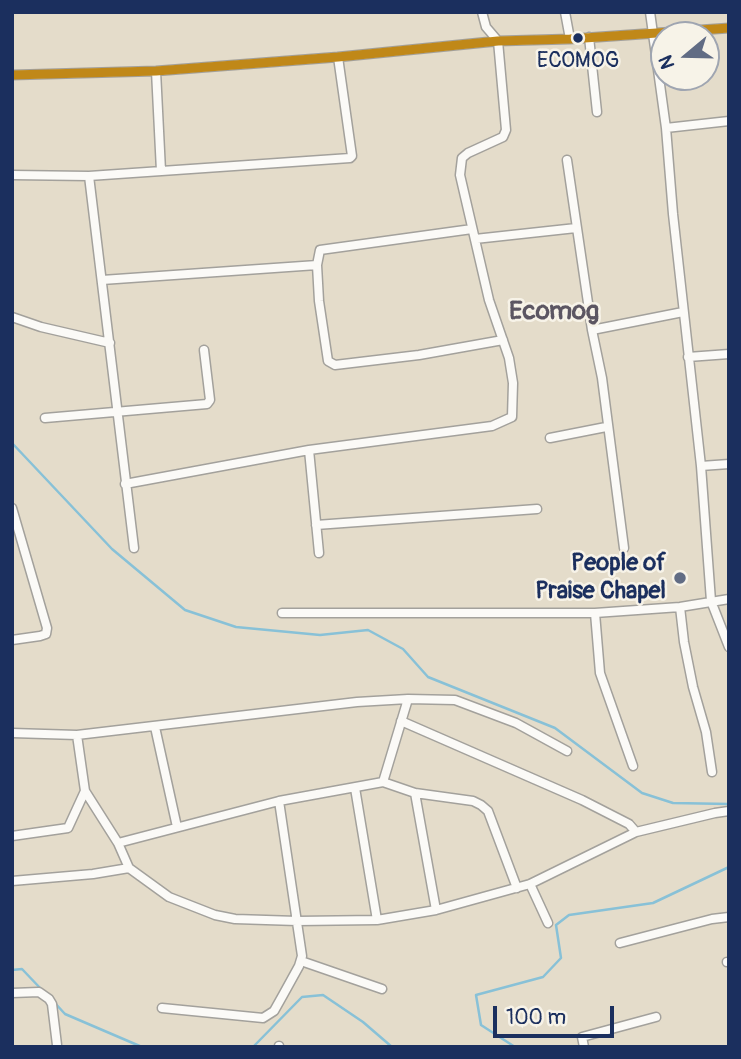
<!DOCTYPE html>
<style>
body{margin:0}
#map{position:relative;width:741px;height:1059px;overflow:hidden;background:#e4dcca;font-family:Pangolin,sans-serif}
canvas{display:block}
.frame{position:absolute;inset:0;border:14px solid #1b2f5e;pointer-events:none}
.north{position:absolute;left:650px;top:21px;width:70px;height:70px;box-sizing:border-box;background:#f7f3e8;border:2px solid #9fa5b1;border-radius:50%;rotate:251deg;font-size:19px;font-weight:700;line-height:28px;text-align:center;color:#1b2f5e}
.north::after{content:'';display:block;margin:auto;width:24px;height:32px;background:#616c84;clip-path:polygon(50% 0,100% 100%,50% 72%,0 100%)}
.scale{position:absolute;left:493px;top:1006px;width:121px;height:32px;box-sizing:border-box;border:4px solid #1b2f5e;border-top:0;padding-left:9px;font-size:21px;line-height:24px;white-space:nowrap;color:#1b2f5e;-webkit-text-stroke:5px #f7f3e8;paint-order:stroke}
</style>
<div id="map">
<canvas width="741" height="1059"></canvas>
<div class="frame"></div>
<div class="north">N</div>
<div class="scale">100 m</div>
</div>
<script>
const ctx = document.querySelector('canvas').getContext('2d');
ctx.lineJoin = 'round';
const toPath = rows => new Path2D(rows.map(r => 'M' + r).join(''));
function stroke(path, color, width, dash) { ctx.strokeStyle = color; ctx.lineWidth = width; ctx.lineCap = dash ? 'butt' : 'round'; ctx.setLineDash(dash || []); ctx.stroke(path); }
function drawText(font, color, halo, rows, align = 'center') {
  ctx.font = font + ' Pangolin,sans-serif'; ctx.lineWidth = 5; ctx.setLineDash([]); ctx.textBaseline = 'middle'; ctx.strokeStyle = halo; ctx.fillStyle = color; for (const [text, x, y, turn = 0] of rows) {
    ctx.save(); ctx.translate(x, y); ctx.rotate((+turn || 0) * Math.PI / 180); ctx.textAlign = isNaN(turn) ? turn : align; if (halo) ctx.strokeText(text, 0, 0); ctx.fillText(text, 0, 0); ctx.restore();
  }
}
stroke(toPath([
 [12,443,112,549,185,610,236,627,320,635,368,630,403,649,428,677,555,728,642,793,673,803,729,804],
 [12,970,22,969,42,990],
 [54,1002,65,1014,142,1047],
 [253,1047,302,997,323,995,363,1022,392,1047],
 [515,1047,481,1025,476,995,543,977,561,958,556,925,569,915,653,903,729,867]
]), '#88c1d7', 2.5);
const street = toPath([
 [565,12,570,39],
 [650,12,666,128,673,214,701,466,711,601,729,647],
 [589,37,597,112],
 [156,71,161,171],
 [12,75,156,71,338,57,498,41,570,39,729,28],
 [666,128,729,121],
 [567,160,592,330,602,378,624,548],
 [12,175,89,176,350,158,352,156,338,57],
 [89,176,134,548],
 [472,229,320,250,317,265,319,301,328,361,335,365,419,355,503,340],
 [475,239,576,228],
 [102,280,317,265],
 [12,317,41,327,110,343],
 [592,330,683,312],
 [688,357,729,354],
 [45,418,207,404,210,400,204,350],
 [550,438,606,427],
 [309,450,319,553],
 [701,466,729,464],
 [125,484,309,450,492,426,512,417,513,383,509,358,489,300,460,175,462,158,468,153,503,137,506,130,498,41,486,27,482,12],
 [12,508,47,628,46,634,40,636,12,640],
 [316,525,537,509],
 [680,607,684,642,693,687,706,732,712,772],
 [282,613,595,613,680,607,729,599],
 [595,613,600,673,633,766],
 [401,721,582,800,629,824,636,832],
 [155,727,177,827],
 [12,733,77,735,357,702,408,699,455,700,516,723,567,751],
 [77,735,85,791,118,843,129,868,169,897,215,915,235,919,297,921,377,920,436,910,530,884,636,832,715,813,729,811],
 [383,782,408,699],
 [355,788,377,920],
 [415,793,436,910],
 [12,836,68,828,85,791],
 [118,843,279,801,383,782,415,793,473,801,481,805,488,811,517,888],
 [12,881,93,874,129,868],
 [530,884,548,923],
 [620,943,712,919,729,917],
 [301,961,382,989],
 [727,962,729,962],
 [12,993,39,992,49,999,52,1004,57,1045],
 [162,1008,263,1018,274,1011,283,995,299,966,302,956,279,801],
 [279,1046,279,1047],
 [584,1047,582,1037,656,1017]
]);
stroke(street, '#a3a19c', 11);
stroke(street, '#fbfaf7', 8);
stroke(toPath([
 [12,75,156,71,338,57,498,41,570,39,729,28]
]), '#c08818', 9);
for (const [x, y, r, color] of [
 [578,38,6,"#1b2f5e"],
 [680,578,7,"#616c84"]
]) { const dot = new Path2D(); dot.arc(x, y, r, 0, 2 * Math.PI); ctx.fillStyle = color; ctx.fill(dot); stroke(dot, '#f7f3e8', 2.5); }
drawText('22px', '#1b2f5e', '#f7f3e8', [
 ["ECOMOG",578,61]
]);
drawText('bold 24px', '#1b2f5e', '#f7f3e8', [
 ["People of",666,564],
 ["Praise Chapel",666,592]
], 'right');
drawText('bold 26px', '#5c5662', '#f7f3e8', [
 ["Ecomog",554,312]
]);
</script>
